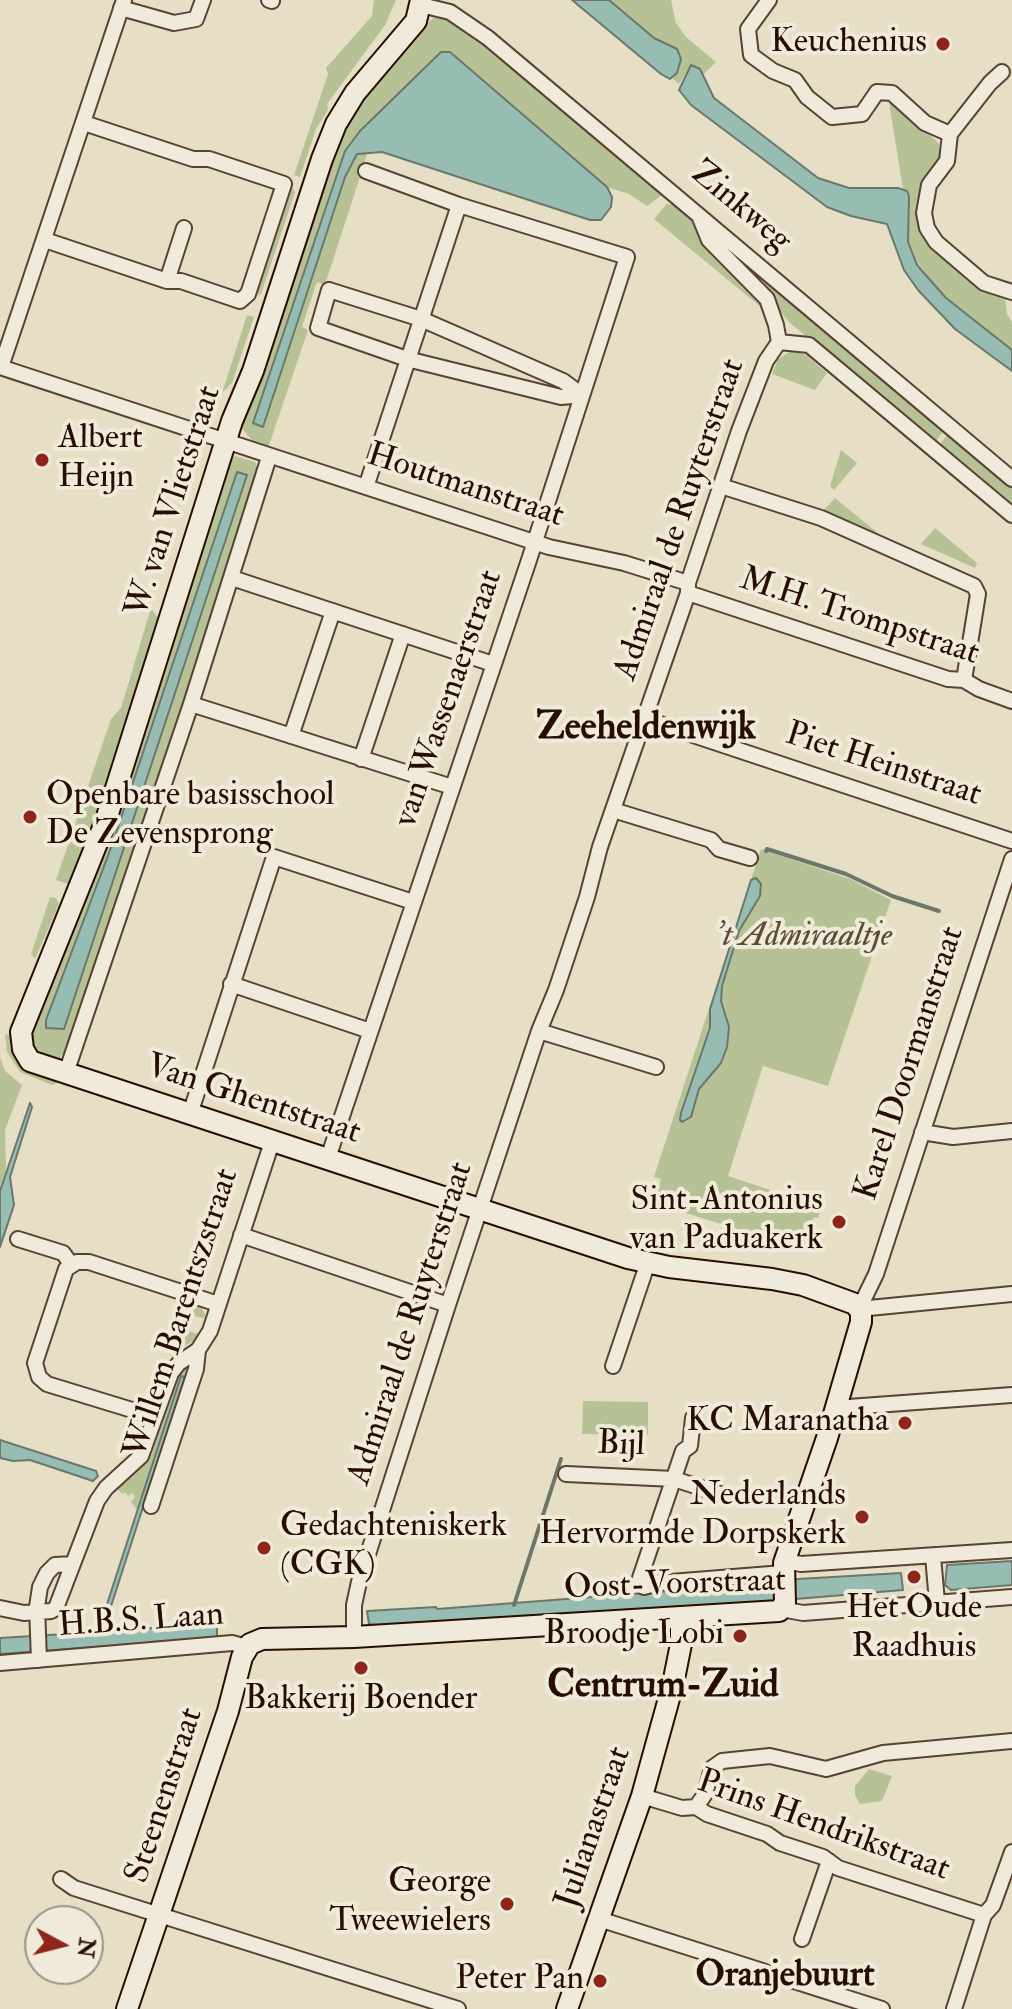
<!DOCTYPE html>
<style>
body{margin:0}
#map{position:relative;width:1012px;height:2009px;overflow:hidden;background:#e7dfc5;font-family:"IM FELL Double Pica",serif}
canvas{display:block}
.north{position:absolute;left:24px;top:1905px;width:80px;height:80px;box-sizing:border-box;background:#efead9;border:2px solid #9f9283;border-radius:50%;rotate:97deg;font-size:22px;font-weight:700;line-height:32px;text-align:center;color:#280d02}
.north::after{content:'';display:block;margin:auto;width:28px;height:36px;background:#8f2418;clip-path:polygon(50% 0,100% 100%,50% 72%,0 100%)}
</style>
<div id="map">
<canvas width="1012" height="2009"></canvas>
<div class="north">N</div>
</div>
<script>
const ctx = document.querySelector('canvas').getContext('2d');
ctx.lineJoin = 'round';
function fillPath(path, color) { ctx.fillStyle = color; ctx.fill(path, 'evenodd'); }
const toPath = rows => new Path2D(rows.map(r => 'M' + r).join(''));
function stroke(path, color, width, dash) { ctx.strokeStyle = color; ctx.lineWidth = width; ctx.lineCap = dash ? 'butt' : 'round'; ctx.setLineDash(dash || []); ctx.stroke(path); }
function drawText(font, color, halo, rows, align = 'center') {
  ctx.font = font + ' "IM FELL Double Pica",serif'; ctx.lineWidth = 8; ctx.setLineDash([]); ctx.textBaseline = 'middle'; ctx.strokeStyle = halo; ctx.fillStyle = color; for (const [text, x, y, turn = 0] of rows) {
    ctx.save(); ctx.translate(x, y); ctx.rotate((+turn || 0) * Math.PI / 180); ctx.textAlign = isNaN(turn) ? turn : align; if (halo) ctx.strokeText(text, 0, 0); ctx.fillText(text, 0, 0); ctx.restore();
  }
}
fillPath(toPath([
 [374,0,396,0,385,25,327,104,328,110,316,129,300,177,294,175,328,74,326,68,372,16],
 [609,0,671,0,676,23,686,37,716,62,703,75,700,69,691,65,679,84,673,79,681,59,672,46,654,38],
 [450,16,662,195,647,206,629,194,607,187,450,52,441,52,360,131,345,151,253,423,263,427,350,163,357,154,368,152,325,285,317,282,302,327,308,330,268,448,254,443,241,427,336,144,351,115,420,31,433,18],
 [892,99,895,99,939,144,939,167,926,187,928,239,996,295,1005,299,1007,314,1012,322,1012,350,946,298,914,259,908,242,903,189,889,102],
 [292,187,295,192,261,294,257,295],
 [673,200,690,217,701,241,757,294,768,313,654,219,667,203,669,205],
 [720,240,946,428,936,441,929,438,789,322],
 [247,315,254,317,232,383,222,393],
 [791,351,806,355,827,373,815,390,772,374,778,359],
 [949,432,1012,484,1012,508,942,449,940,444],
 [841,450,857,463,834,490,830,486],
 [235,456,255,462,259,471,68,1053,61,1055,60,1061,35,1049,30,1035,214,511,216,512,219,505,216,504,231,458],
 [237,472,247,476,67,1020,63,1029,47,1028,46,1020,112,845],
 [835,498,884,538,882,540,821,513],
 [935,528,977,563,975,568,921,544],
 [151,608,160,621,99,817,68,884,56,880,111,719,121,708],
 [761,849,850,879,891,900,828,1086,763,1066,728,1176,825,1208,820,1211,818,1218,814,1217,803,1249,653,1203,661,1179,654,1177],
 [50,897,56,898,59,904,35,959,31,954],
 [5,1034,12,1036,14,1053,59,1078,58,1083,52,1085,20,1072,7,1052],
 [0,1057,5,1071,22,1085,5,1130,6,1170,0,1188],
 [185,1302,201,1307,205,1314,204,1318,194,1316,189,1331,198,1334,193,1341,169,1355],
 [193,1360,189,1376,181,1376,137,1510,131,1502,135,1497,132,1493,128,1496,125,1492,122,1494,117,1488,132,1471,135,1471,144,1463,151,1451,176,1375,183,1366],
 [583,1401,648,1402,648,1435,582,1434],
 [869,1769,892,1776,882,1801,860,1804,855,1795,855,1786]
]), '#b6c295');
const water = toPath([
 [572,0,609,0,654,38,677,49,681,59,677,73,670,79,661,74,572,0],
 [441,52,450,52,607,187,612,197,611,207,601,220,590,220,382,152,357,154,345,177,263,427,253,423,345,151,360,131,441,52],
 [691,65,700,69,714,98,818,178,849,188,898,188,907,191,909,196,908,242,917,265,946,298,1012,350,1012,371,955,329,918,290,904,270,887,224,851,216,827,207,691,105,679,90,691,65],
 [237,472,247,475,67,1020,64,1029,46,1028,46,1020,112,845,237,472],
 [756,878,761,884,760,896,739,931,722,986,721,1001,729,1027,727,1047,721,1063,699,1089,691,1117,682,1122,680,1120,681,1113,710,1028,710,1009,751,880,756,878],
 [30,1103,32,1107,10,1177,14,1205,0,1247,0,1191,30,1103],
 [181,1376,185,1377,103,1631,217,1624,217,1638,0,1654,0,1638,98,1632,181,1376],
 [0,1440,96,1471,98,1476,93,1481,30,1460,13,1461,0,1458,0,1440],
 [1012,1561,1012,1585,951,1590,945,1585,947,1565,1012,1561],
 [901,1573,903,1590,772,1601,377,1625,369,1624,367,1611,436,1607,437,1609,773,1583,798,1579,901,1573]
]);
fillPath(water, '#97bdb2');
stroke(water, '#6b776c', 2);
stroke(toPath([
 [766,851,767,849,846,874,892,896,939,911],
 [514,1605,561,1459]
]), '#6b776c', 4);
const street = toPath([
 [269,0,272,1],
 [769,0,748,29,751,55,773,71,795,80,807,97,832,117,862,114,877,92,892,93,925,123,950,134],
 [421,5,450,12,488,38,1012,479],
 [121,8,174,23,196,19,203,0],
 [1002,72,990,83,950,134,947,161,929,185,924,213,927,228,936,242,984,283,1012,292],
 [700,218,709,240,767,299,776,325,779,342,809,345,1012,515],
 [45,240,167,281,181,281,240,301,248,294,284,184,209,159,193,159,84,123],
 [167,281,184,228],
 [329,290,421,319,563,381,582,395,561,397,407,359,318,328,329,290],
 [0,367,549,547,624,563,688,583],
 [1,367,124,0],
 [721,486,821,518,974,586,978,594,964,680],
 [366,487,459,205],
 [232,578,493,664],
 [688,593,948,679,964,680,979,689,1012,701],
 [191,704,452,787],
 [645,719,1012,841],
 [291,736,333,611],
 [361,759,403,634],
 [613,810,711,840,719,849,750,858],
 [231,984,370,1031],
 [539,1031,656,1067],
 [66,1073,191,704,269,457],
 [190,1114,274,857,413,902],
 [922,1132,953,1137,1012,1131],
 [327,1161,529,560,627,257,459,205,366,171],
 [241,1235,448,1305],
 [18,1239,63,1253,71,1264],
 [859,1309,876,1274,1012,859],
 [859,1309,1012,1294],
 [613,1366,648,1262],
 [835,1408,1012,1395],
 [155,1417,47,1384,39,1377,35,1363,66,1269,77,1262,89,1262,218,1304],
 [693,1418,690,1446,683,1451,640,1578,640,1585,644,1587,658,1583,783,1573],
 [566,1474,674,1479,723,1495],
 [151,1506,196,1369,198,1350,210,1331,272,1142],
 [933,1556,937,1602],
 [785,1561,801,1564,1012,1550],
 [0,1608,24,1613,51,1611,56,1608,97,1501,106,1488,141,1456,171,1373,179,1363,198,1350],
 [781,1609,803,1613,1012,1597],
 [354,1637,354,1605,359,1582,448,1305,539,1031,556,990,587,897,600,847,688,593,688,583,739,431,766,361,779,342],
 [39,1660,37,1607,40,1587,47,1573,55,1565,73,1564],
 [0,1663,232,1643,247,1647],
 [642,1796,682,1808,696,1807,707,1814,767,1834,780,1843,823,1857,838,1868,984,1915],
 [696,1807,705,1794,712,1768,722,1761,770,1756,826,1769,883,1753,1012,1741],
 [61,1879,74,1888,458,2009],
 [599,1919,882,2009],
 [802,1939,829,1861],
 [954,2009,984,1915,993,1905,1012,1852]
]);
const secondary = toPath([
 [127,2009,228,1711,242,1657,250,1644,262,1639,354,1637,779,1611,785,1603,784,1563,827,1438,861,1322,861,1312,855,1304,803,1285,772,1279,669,1267,628,1258,30,1061,23,1049,21,1032,105,823,232,421,253,371,322,159,336,124,355,93,416,21,421,0],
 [567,2009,642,1796,673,1684,681,1644,681,1618]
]);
stroke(street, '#584233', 18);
stroke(secondary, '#280d02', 24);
stroke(street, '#efead9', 14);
stroke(secondary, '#efead9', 20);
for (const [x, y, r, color] of [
 [943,44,8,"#8f2418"],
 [42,460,8,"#8f2418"],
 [30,817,8,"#8f2418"],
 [839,1222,8,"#8f2418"],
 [905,1423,8,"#8f2418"],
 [862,1517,8,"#8f2418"],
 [264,1548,8,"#8f2418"],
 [914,1577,8,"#8f2418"],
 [740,1636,8,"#8f2418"],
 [361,1668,8,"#8f2418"],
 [507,1904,8,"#8f2418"],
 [600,1981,8,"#8f2418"]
]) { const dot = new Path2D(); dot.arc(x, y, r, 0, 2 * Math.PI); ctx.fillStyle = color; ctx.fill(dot); stroke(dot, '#efead9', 3); }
drawText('34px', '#280d02', '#efead9', [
 ["Keuchenius",927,44],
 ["Albert",58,440,"left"],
 ["Heijn",58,479,"left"],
 ["Openbare basisschool",46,797,"left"],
 ["De Zevensprong",46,836,"left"],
 ["Sint-Antonius",823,1202],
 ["van Paduakerk",823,1241],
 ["KC Maranatha",889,1423],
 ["Nederlands",846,1497],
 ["Hervormde Dorpskerk",846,1536],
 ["Gedachteniskerk",280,1528,"left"],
 ["(CGK)",280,1567,"left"],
 ["Het Oude",914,1610,"center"],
 ["Raadhuis",914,1649,"center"],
 ["Broodje Lobi",724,1636],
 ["Bakkerij Boender",361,1701,"center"],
 ["George",491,1884],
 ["Tweewielers",491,1923],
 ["Peter Pan",584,1981]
], 'right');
drawText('34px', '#280d02', '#efead9', [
 ["Zinkweg",740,208,40],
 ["Houtmanstraat",465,487,18],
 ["W. van Vlietstraat",175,502,-72],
 ["Admiraal de Ruyterstraat",681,520,-71],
 ["M.H. Trompstraat",859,618,18],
 ["van Wassenaerstraat",450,699,-71],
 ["Piet Heinstraat",883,766,18],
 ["Karel Doormanstraat",911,1064,-72],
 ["Van Ghentstraat",253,1101,18],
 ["Willem Barentszstraat",183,1314,-72],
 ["Admiraal de Ruyterstraat",412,1324,-72],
 ["Bijl",621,1446,2],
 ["Oost-Voorstraat",675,1586,-2],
 ["H.B.S. Laan",141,1622,-4],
 ["Steenenstraat",166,1796,-72],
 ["Prins Hendrikstraat",823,1827,20],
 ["Julianastraat",595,1828,-71]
]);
drawText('italic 34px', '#5a4c35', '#efead9', [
 ["'t Admiraaltje",804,938]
]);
drawText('bold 36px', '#280d02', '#efead9', [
 ["Oranjebuurt",785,1977]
]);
drawText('bold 38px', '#280d02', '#efead9', [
 ["Zeeheldenwijk",646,730],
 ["Centrum-Zuid",663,1688]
]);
</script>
